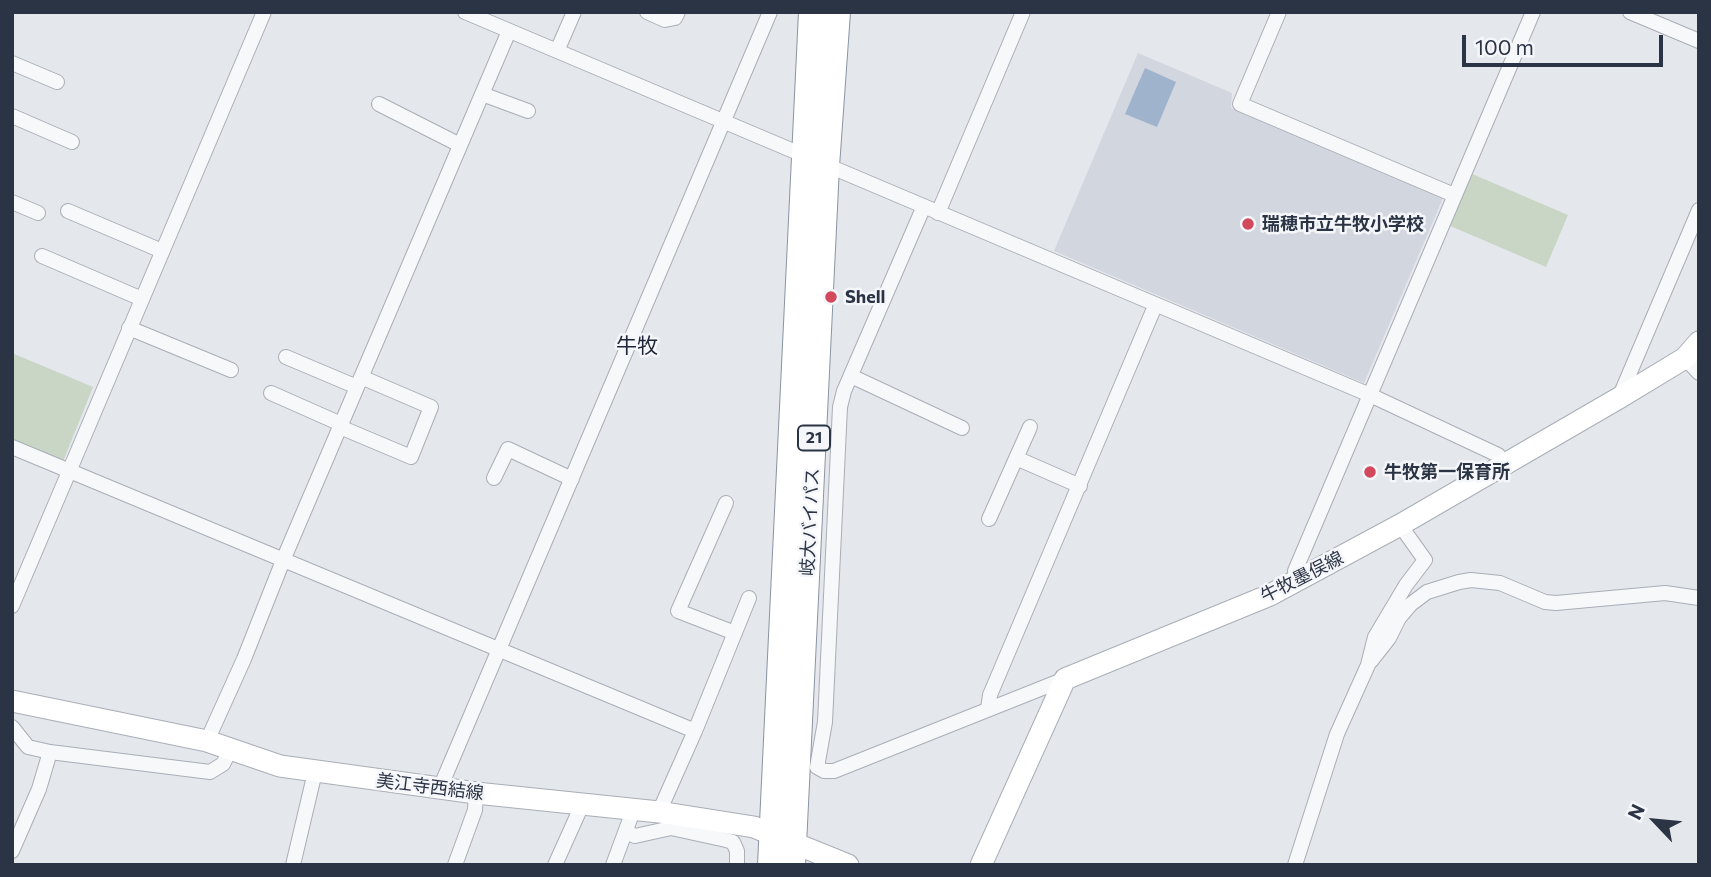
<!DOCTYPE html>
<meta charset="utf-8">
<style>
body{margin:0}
#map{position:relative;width:1711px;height:877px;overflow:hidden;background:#e4e7ec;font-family:Commissioner,sans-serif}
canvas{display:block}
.frame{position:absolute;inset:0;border:14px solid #2b3445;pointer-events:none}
.north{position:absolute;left:1620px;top:786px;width:70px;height:70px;-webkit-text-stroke:5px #f4f6f9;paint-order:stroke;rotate:296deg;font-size:19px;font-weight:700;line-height:28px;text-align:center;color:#2b3445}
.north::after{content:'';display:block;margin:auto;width:24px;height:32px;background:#2b3445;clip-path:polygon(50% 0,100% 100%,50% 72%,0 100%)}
.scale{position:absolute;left:1462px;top:35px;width:201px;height:32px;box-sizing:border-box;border:4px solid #2b3445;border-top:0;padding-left:9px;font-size:21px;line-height:24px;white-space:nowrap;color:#2b3445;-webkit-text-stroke:5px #f4f6f9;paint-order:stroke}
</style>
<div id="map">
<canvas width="1711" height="877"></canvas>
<div class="frame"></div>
<div class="north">N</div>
<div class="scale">100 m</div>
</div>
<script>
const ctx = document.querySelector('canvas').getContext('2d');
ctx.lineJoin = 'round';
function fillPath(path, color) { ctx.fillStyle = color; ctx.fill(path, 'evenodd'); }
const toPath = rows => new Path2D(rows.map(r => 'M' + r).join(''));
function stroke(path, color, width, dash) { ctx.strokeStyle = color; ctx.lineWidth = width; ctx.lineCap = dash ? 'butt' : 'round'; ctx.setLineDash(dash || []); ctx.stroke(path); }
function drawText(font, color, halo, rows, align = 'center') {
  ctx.font = font + ' Commissioner,"Noto Sans JP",sans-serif'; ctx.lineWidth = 5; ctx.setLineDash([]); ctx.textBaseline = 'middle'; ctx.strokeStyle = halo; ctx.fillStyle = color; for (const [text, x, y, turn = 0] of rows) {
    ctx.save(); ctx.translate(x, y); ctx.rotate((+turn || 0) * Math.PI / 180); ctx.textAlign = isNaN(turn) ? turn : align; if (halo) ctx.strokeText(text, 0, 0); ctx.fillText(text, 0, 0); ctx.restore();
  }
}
fillPath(toPath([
 [1138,53,1232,93,1231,108,1443,198,1364,383,1054,251]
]), '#d2d6de');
fillPath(toPath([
 [1470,173,1568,215,1546,267,1448,225],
 [12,353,93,387,62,464,12,444]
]), '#c9d6c5');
fillPath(toPath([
 [1145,68,1176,82,1157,127,1125,114]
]), '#9fb4cc');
const street = toPath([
 [465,12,1370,395,1498,455,1505,463],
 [647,12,665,20,675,18,678,12],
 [1279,12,1240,104,1454,195],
 [1630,12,1699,41],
 [557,51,574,12],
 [12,63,57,82],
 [482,94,528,111],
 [379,104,460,145],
 [12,116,72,142],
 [12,202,38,213],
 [924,206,844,391,840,407,825,722,817,767,824,771,834,771,1065,679],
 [68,211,162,251],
 [938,213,1023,12],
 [42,256,142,299],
 [129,328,231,370],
 [286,357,357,387],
 [1685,358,1699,373],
 [851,376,962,428],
 [271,393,341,424],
 [1619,398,1699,210],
 [340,427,411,457,431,407,361,377],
 [12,447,695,731],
 [1016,458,1080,486],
 [494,478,508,449,572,479],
 [726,503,678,611,735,633],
 [989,519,1030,427],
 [1296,581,1295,571,1533,12],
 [12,606,264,12],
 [1371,661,1389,638,1399,618,1411,604,1427,592,1459,582,1471,580,1500,583,1545,602,1556,603,1665,593,1699,598],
 [988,709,990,695,1155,306],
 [12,727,28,747,50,752,39,789,12,851],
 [207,741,244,659,284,558,509,31],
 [50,752,210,772,223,764,230,750],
 [440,788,770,12],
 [659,812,695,731,749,598],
 [626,832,635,836,671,828,726,840,733,842,737,851,737,865],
 [293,865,315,772],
 [455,865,475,810,476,793],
 [555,865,582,805],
 [613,865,633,811],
 [1295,865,1337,734,1368,665,1375,637,1406,585,1425,560,1400,525]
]);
const secondary = toPath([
 [12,701,207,741,280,766,476,793,659,812,754,827,848,865],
 [981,865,1065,679,1270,595,1400,525,1619,398,1685,358,1699,342]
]);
const highway = toPath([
 [771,865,812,12],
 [792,865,826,166,837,12]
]);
stroke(street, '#a9aeb7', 16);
stroke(secondary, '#a9aeb7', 23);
stroke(highway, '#8b94a3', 28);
stroke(street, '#f7f8fa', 14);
stroke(secondary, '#fff', 21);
stroke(highway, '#fff', 26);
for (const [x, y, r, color] of [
 [1248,224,7,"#d1495b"],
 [831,297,7,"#d1495b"],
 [1370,472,7,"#d1495b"]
]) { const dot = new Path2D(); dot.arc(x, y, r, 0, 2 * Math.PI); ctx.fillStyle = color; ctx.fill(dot); stroke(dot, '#f4f6f9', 2.5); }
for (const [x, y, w] of [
 [814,438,32]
]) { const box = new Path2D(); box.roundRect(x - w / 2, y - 12.5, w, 25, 5); ctx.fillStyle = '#f4f6f9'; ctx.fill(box); stroke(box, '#2b3445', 2); }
drawText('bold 16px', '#2b3445', null, [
 ["21",814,438]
]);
drawText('bold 18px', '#2b3445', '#f4f6f9', [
 ["瑞穂市立牛牧小学校",1262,224],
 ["Shell",845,297],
 ["牛牧第一保育所",1384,472]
], 'left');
drawText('18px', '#2b3445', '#f4f6f9', [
 ["岐大バイパス",810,522,-87],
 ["牛牧墨俣線",1302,577,-27],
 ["美江寺西結線",430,787,7]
]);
drawText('21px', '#1d2536', '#f4f6f9', [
 ["牛牧",637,346]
]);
</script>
